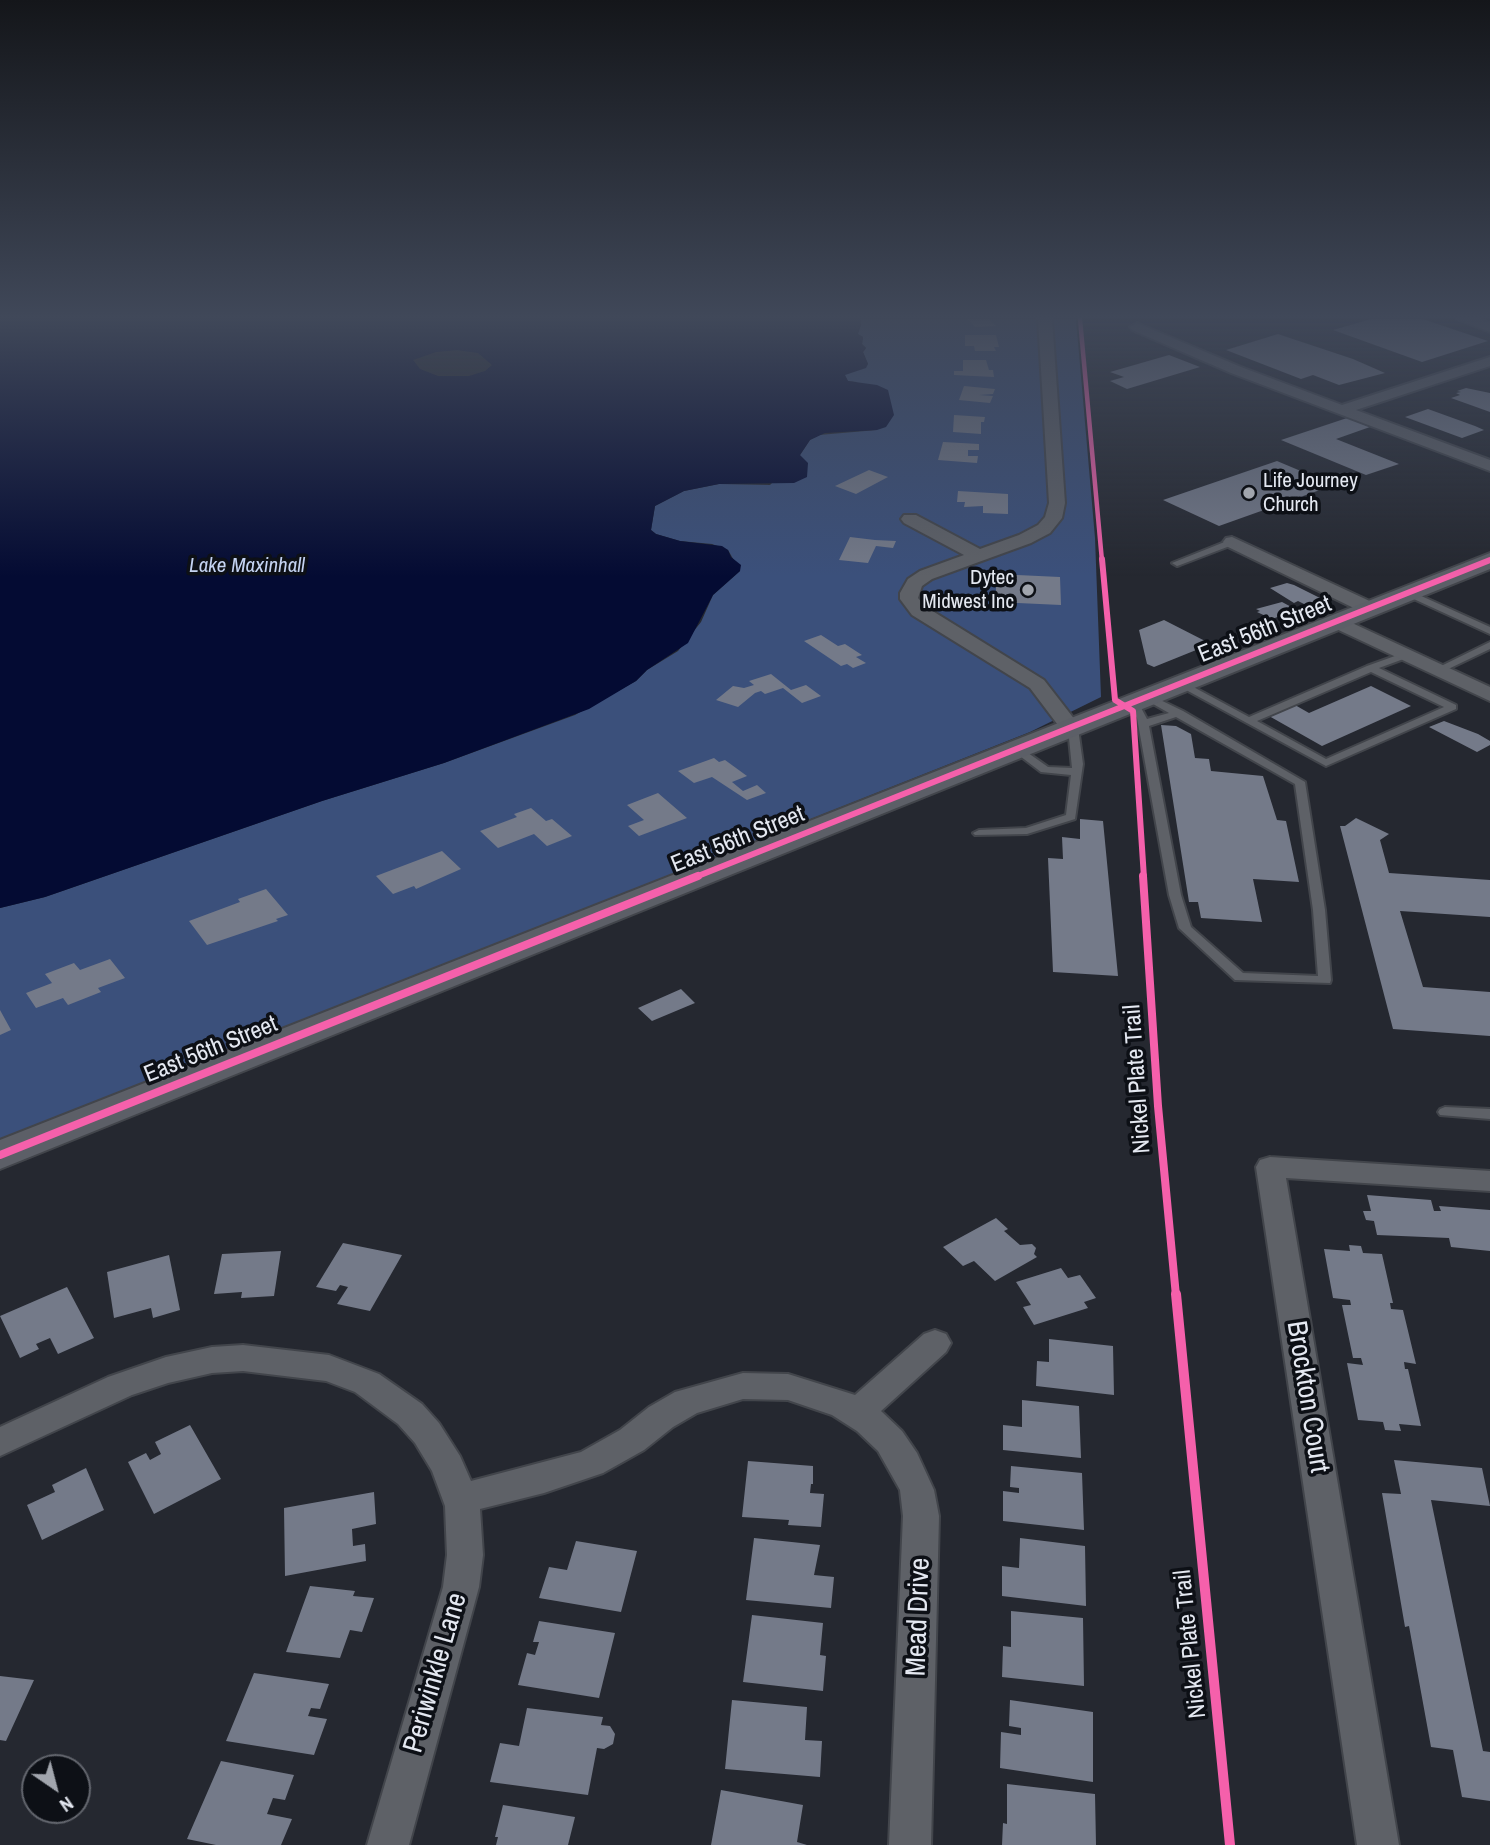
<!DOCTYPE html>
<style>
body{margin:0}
#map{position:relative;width:1490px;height:1845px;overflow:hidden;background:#252830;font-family:"Archivo Narrow",sans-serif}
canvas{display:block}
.north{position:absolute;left:21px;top:1754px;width:70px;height:70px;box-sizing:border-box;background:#0d1016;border:2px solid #63666e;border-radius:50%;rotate:145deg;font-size:19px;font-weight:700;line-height:28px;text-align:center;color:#e4e8f1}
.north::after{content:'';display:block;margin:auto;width:24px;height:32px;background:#a1a5ad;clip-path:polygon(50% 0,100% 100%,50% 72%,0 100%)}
</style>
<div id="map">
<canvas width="1490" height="1845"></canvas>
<div class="north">N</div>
</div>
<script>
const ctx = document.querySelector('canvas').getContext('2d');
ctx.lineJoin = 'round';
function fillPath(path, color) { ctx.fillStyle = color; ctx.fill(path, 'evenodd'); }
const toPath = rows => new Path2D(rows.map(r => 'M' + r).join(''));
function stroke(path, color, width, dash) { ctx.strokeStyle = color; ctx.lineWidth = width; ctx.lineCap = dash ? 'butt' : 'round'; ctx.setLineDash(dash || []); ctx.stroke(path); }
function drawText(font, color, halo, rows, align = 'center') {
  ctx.font = font + ' "Archivo Narrow",sans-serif'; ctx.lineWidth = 7; ctx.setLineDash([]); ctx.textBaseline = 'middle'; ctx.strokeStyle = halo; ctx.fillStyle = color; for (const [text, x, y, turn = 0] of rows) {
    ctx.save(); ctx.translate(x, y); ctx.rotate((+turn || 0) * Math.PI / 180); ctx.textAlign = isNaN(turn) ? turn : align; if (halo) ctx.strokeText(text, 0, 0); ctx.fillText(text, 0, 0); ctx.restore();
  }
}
fillPath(toPath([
 [860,319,1076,319,1095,538,1101,697,1030,732,0,1141,0,908,45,897,322,801,444,763,575,715,636,681,647,670,678,651,701,622,713,595,740,571,728,550,712,544,680,541,656,534,651,530,655,506,684,491,719,484,770,485,800,455,810,440,819,435,877,430,856,382,848,381,844,374,868,364,863,352,866,348,862,344,863,337,857,334,861,325]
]), '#3b507b');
fillPath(toPath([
 [0,319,860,319,861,325,858,334,863,337,862,344,866,348,863,352,868,364,866,368,845,375,848,381,877,385,888,390,894,415,886,427,877,430,825,433,810,440,800,455,808,463,807,477,794,483,719,484,684,491,655,506,651,530,656,534,680,541,722,546,728,550,731,557,741,565,740,571,713,595,688,643,647,670,636,681,589,709,444,763,322,801,45,897,0,908],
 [457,350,478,353,492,365,485,371,469,376,438,376,420,369,413,360,436,352]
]), '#040b33');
fillPath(toPath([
 [967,319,989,319,996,326,975,327],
 [1371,319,1423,319,1488,341,1422,362,1333,330],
 [1278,334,1353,359,1385,373,1339,385,1313,375,1301,379,1226,350],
 [965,335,996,335,999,347,994,347,996,351,975,351,974,346,965,346],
 [1169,355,1200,367,1127,389,1110,381,1124,377,1110,372],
 [963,360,986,360,989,370,993,370,994,377,954,375,954,371,963,371],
 [964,386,995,389,993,394,979,395,993,396,990,403,959,400],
 [1466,388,1490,393,1490,412,1451,398,1460,395,1456,393,1461,392,1457,391],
 [1428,409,1475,426,1484,430,1462,438,1405,417],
 [954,415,985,417,984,422,981,422,981,434,953,432],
 [1347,418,1370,427,1336,439,1399,464,1366,475,1281,440],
 [943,442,979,444,979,450,968,450,968,456,978,456,977,463,938,460],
 [1277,461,1334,485,1219,526,1163,500],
 [869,470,888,477,856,494,835,486],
 [958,491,1008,494,1008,514,983,513,983,506,964,507,965,502,957,502],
 [850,537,875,540,896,541,893,548,876,546,868,563,839,560],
 [996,574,1060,577,1061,605,996,602],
 [1287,583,1294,585,1322,599,1306,605,1298,601,1294,603,1270,588],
 [1282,602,1297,610,1272,619,1257,612,1260,611,1256,609],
 [1164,620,1211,644,1154,667,1147,664,1139,630],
 [821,635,838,646,845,644,862,655,856,657,866,663,853,668,847,664,841,666,804,641],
 [771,674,791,690,806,685,821,696,802,703,783,688,765,694,761,691,755,693,738,707,716,700,733,686,744,688,754,685,749,681],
 [1371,686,1411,706,1322,746,1269,716,1295,705,1309,713],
 [1444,721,1478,734,1490,741,1490,745,1477,752,1429,727],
 [1161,725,1176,726,1191,734,1195,758,1209,759,1211,771,1263,776,1277,820,1286,821,1299,882,1253,879,1262,922,1201,918,1198,902,1189,902],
 [714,758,719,762,725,760,747,776,732,782,743,791,757,785,766,793,747,800,712,777,694,783,678,771],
 [658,793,687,818,639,836,628,826,644,820,627,805],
 [531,808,546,821,552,819,572,836,547,846,534,834,498,848,480,831,517,817,514,814],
 [1356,818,1389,834,1380,840,1389,873,1490,880,1490,917,1400,911,1423,987,1490,992,1490,1036,1393,1029,1340,826,1345,826],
 [1080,819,1103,821,1118,976,1053,972,1048,858,1063,859,1062,837,1080,839],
 [442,851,461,869,416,889,414,886,393,894,376,876],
 [266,889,288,915,276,919,278,921,207,945,189,921,240,902,238,899],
 [110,959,125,978,98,988,101,992,68,1005,63,998,36,1008,26,993,52,983,45,974,74,963,80,970],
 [681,989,695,1003,652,1021,638,1008],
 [0,1010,11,1030,0,1035],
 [1367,1195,1431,1200,1434,1211,1441,1211,1439,1206,1490,1210,1490,1251,1451,1247,1449,1238,1377,1235,1374,1221,1366,1220,1363,1211,1371,1211],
 [996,1218,1008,1229,1004,1231,1020,1245,1032,1244,1036,1248,1034,1254,1037,1257,995,1281,974,1261,963,1266,943,1247],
 [343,1243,402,1255,370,1311,337,1304,348,1287,340,1285,336,1291,316,1287],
 [1349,1245,1361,1246,1363,1253,1382,1254,1393,1303,1390,1303,1391,1309,1403,1310,1416,1364,1404,1362,1405,1369,1408,1369,1421,1426,1399,1424,1401,1431,1385,1430,1383,1422,1358,1420,1347,1363,1363,1365,1361,1358,1353,1358,1342,1305,1351,1305,1350,1300,1333,1298,1324,1249,1350,1251],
 [281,1251,274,1296,241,1298,242,1292,214,1294,222,1254],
 [169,1255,180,1310,153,1318,151,1308,114,1318,107,1272],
 [1061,1268,1068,1278,1080,1275,1096,1298,1084,1302,1088,1308,1034,1325,1023,1307,1031,1305,1016,1282],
 [67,1287,94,1338,58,1354,50,1338,36,1344,39,1349,20,1358,0,1316],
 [1049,1339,1113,1346,1114,1395,1036,1386,1037,1361,1049,1362],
 [1022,1400,1079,1406,1081,1458,1003,1450,1003,1425,1022,1427],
 [190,1425,221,1479,154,1514,128,1462,146,1453,150,1460,161,1454,155,1442],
 [1394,1460,1482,1468,1490,1506,1431,1500,1483,1751,1490,1752,1490,1801,1462,1797,1453,1750,1431,1747,1409,1626,1405,1627,1382,1493,1401,1494],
 [748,1461,813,1466,813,1484,811,1484,810,1493,824,1494,821,1527,788,1525,789,1520,742,1517],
 [1011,1466,1082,1473,1084,1530,1003,1521,1003,1491,1019,1493,1019,1488,1010,1487],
 [86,1468,104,1510,42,1540,27,1505,55,1492,52,1485],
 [374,1492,376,1524,352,1529,353,1546,365,1544,366,1561,285,1576,284,1508],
 [754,1538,820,1545,814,1575,834,1577,831,1608,746,1600],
 [1020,1538,1085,1546,1086,1606,1002,1596,1002,1566,1019,1568],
 [576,1541,637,1551,621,1612,539,1598,549,1567,567,1570],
 [310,1586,355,1591,353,1596,374,1598,362,1632,350,1630,340,1658,286,1652],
 [1011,1611,1083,1618,1084,1686,1002,1677,1003,1646,1011,1647],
 [752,1615,823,1623,820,1655,826,1656,823,1691,743,1682],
 [539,1621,615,1633,599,1698,518,1685,527,1653,535,1655,539,1642,533,1642],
 [254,1673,329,1684,320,1709,311,1708,308,1716,327,1719,314,1755,226,1741],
 [0,1676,34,1680,6,1741,0,1740],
 [732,1700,807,1707,805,1740,822,1741,820,1777,725,1769],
 [1010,1700,1093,1712,1093,1782,1000,1768,1001,1732,1021,1735,1021,1728,1009,1726],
 [527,1708,603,1717,601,1725,610,1726,615,1734,613,1744,604,1749,597,1748,588,1795,490,1782,500,1743,519,1746],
 [221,1761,294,1775,285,1800,273,1798,267,1814,292,1819,281,1845,216,1845,187,1839],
 [1007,1784,1095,1794,1096,1845,1002,1845,1003,1823,1007,1824],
 [721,1790,803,1805,797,1842,807,1845,711,1845],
 [503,1805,575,1817,568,1845,496,1845,498,1837,495,1837]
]), '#747a89');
const lane = toPath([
 [1232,539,1235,540,1235,544,1180,565,1177,566,1172,563,1232,539],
 [1408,590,1490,627,1490,634,1405,595,1405,591,1408,590],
 [1490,642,1490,649,1442,672,1438,673,1433,670,1490,642],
 [1406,652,1409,653,1409,657,1379,668,1456,705,1456,709,1326,766,1177,685,1178,683,1186,683,1249,717,1367,666,1406,652],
 [1371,672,1444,707,1326,759,1257,721,1371,672],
 [1150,695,1183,711,1305,782,1325,910,1331,980,1330,983,1235,980,1179,928,1169,895,1137,718,1129,704,1134,701,1138,702,1147,719,1169,713,1146,700,1145,698,1150,695],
 [1176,717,1295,784,1313,910,1318,976,1243,973,1191,927,1181,895,1149,726,1176,717],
 [1073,725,1078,728,1083,764,1075,819,1027,834,975,835,973,833,979,830,1026,828,1066,815,1071,775,1041,772,1012,750,1013,748,1021,748,1048,767,1072,768,1068,728,1073,725],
 [1445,1107,1490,1109,1490,1119,1440,1115,1438,1112,1440,1109,1445,1107]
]);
const street = toPath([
 [1038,319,1052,319,1065,503,1062,518,1050,533,1031,543,932,579,922,586,918,598,926,607,1044,680,1082,729,1078,733,1071,735,1064,733,1030,688,912,615,900,599,900,593,908,579,920,571,964,555,904,523,901,519,904,515,916,515,980,549,1019,535,1038,525,1045,517,1049,503,1038,319],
 [1457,319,1478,319,1490,323,1490,332,1457,319],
 [1137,323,1241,367,1342,405,1490,357,1490,366,1356,410,1490,460,1490,471,1231,373,1132,330,1130,327,1137,323],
 [1232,537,1376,604,1378,608,1369,614,1362,612,1226,546,1223,542,1226,538,1232,537],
 [1337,616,1490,687,1490,701,1330,626,1327,622,1337,616],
 [1270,1157,1490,1171,1490,1191,1286,1178,1399,1845,1357,1845,1256,1167,1260,1160,1270,1157],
 [935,1330,946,1334,951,1343,946,1352,881,1411,902,1431,917,1453,934,1490,939,1516,931,1845,889,1845,903,1516,900,1490,878,1451,857,1431,832,1415,788,1400,743,1399,697,1413,673,1427,644,1450,603,1473,544,1493,480,1509,483,1555,479,1587,409,1845,367,1845,443,1587,447,1555,445,1506,432,1471,415,1443,398,1424,355,1392,326,1381,243,1371,212,1373,168,1383,132,1395,0,1456,0,1427,108,1377,166,1357,212,1347,243,1345,329,1355,379,1374,422,1404,439,1423,460,1456,471,1481,581,1452,620,1430,649,1407,675,1392,743,1373,788,1374,855,1395,924,1334,935,1330]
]);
const secondary = toPath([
 [1490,553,1490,569,0,1169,0,1140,1490,553]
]);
stroke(lane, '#42454b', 4);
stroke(street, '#42454b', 4);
stroke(secondary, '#42454b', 4);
fillPath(lane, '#5e6167');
fillPath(street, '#5e6167');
fillPath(secondary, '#5c5f67');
stroke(toPath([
 [1080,319,1102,561]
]), '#f560ab', 4.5);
stroke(toPath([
 [1102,559,1115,700,1133,711,1144,878],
 [693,878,1490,560]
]), '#f560ab', 6);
stroke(toPath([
 [1143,876,1158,1106,1176,1296],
 [0,1155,698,876]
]), '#f560ab', 8);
stroke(toPath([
 [1176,1294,1230,1845]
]), '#f560ab', 10);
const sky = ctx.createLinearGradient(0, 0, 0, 577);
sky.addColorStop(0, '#14161a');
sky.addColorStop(0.55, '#404859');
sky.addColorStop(1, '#40485900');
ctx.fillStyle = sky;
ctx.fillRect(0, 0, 1490, 577);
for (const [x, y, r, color] of [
 [1249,493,7,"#a1a5ad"],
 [1028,590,7,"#a1a5ad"]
]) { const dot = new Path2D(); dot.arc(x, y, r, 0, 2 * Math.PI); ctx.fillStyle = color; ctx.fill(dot); stroke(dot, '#0d1016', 2.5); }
drawText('21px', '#e4e8f1', '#0d1016', [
 ["Life Journey",1263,481],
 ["Church",1263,505],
 ["Dytec",1014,578,"right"],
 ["Midwest Inc",1014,602,"right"]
], 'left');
drawText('italic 21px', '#c4d3f2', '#0d1016', [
 ["Lake Maxinhall",247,566]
]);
drawText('24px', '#e4e8f1', '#0d1016', [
 ["East 56th Street",1265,630,-22],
 ["East 56th Street",738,840,-22],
 ["East 56th Street",211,1050,-22],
 ["Nickel Plate Trail",1138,1079,-94],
 ["Nickel Plate Trail",1191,1644,-96]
]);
drawText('28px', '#e4e8f1', '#0d1016', [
 ["Brockton Court",1307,1397,81],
 ["Mead Drive",919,1617,-88],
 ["Periwinkle Lane",436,1673,-74]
]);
</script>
